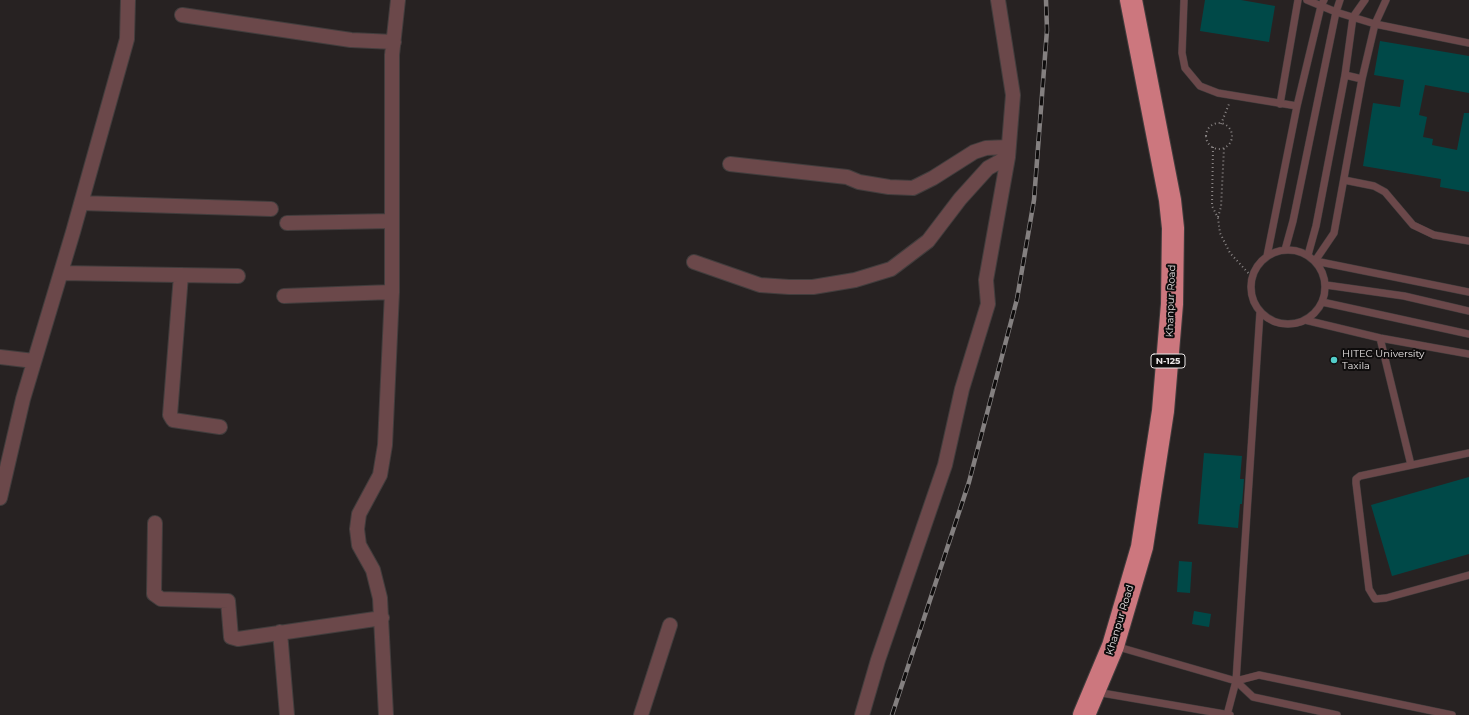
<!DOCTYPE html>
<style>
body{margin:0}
canvas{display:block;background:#272222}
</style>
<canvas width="1469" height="715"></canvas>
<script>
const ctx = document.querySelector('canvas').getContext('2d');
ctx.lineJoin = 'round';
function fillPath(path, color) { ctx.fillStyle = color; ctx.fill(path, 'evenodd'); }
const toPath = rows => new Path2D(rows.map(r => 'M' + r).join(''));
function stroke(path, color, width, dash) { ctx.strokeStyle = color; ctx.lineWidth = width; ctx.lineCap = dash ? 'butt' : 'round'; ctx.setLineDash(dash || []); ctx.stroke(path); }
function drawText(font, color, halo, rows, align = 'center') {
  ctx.font = font + ' Montserrat,sans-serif'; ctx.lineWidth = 4; ctx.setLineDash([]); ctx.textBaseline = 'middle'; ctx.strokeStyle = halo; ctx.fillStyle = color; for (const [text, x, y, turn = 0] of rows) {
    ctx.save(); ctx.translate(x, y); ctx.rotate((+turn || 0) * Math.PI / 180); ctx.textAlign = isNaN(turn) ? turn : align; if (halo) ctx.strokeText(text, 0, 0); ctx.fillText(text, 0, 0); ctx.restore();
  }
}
fillPath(toPath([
 [1205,0,1241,0,1275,6,1269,42,1200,31],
 [1380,41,1469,56,1469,93,1425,85,1419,115,1427,117,1423,137,1433,139,1432,145,1457,150,1464,113,1469,113,1469,192,1440,187,1441,179,1363,166,1373,103,1400,107,1404,80,1374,75],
 [1204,453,1242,456,1240,479,1244,479,1242,504,1240,504,1238,528,1198,524],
 [1469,477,1469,554,1392,576,1371,505],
 [1179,561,1192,562,1190,593,1177,592],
 [1194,611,1211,614,1209,627,1192,624]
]), '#004948');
const lane = toPath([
 [1184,0,1182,53,1185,68,1200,86,1218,93,1297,106],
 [1307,0,1336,12,1375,24,1469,43],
 [1386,0,1375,24,1362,79,1334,233,1315,261,1469,292],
 [1345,75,1362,79],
 [1280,104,1298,0],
 [1344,180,1374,186,1385,192,1413,225,1434,235,1469,241],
 '1251 287a37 37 0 1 1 74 0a37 37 0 1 1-74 0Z',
 [1285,250,1293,221,1336,12,1340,0],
 [1308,255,1316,226,1345,75,1353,17,1365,0],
 [1267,256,1297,106,1321,6,1324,0],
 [1326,285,1404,296,1469,311],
 [1322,302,1469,334],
 [1305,320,1380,338,1469,354],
 [1380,338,1411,465],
 [1469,453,1360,476,1356,479,1356,483,1369,589,1375,599,1386,598,1469,575],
 [1115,646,1236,681,1253,697,1337,715],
 [1236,681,1259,675,1452,715],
 [1096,692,1230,715],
 [1227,715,1236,681,1260,312]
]);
const street = toPath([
 [182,15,351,40,394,42],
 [730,164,847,177,859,182,889,187,913,188,933,178,974,152,986,148,1008,147],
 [81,203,271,209],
 [287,223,392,221],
 [694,262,760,285,789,287,813,287,855,280,891,269,928,241,960,199,988,168,1008,157],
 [61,273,238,276],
 [181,275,170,415,173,420,220,427],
 [284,296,392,292],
 [0,357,34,361],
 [0,498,23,399,73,232,127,39,128,0],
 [155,523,154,594,161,599,228,601,231,637,238,639,382,618],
 [280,632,287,715],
 [386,715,380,598,373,570,359,545,357,529,359,514,380,475,385,445,392,292,392,55,398,0],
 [641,715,670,625],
 [862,715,878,660,945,465,962,389,988,304,986,280,1008,157,1013,95,998,0]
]);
const highway = toPath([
 [1084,715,1113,646,1142,547,1163,411,1172,304,1173,228,1170,200,1131,0]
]);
stroke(lane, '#423d3d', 8);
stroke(street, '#423d3d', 16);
stroke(highway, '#423d3d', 24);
stroke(toPath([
 '1206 136a13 13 0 1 1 26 0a13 13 0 1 1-26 0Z',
 [1221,124,1229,104],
 [1213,147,1212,206,1218,218,1220,233,1230,253,1251,276],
 [1218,217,1221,207,1224,148]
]), '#8b8686', 2, [1, 3]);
stroke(lane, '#6b484a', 7);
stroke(street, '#6b484a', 14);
stroke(highway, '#cc777e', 22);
const rail = toPath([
 [892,715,969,482,1017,299,1034,200,1047,30,1046,0]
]);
stroke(rail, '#848080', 4.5);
stroke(rail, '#0e0c0c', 3, [9]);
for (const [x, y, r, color] of [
 [1334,360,4,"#53cdca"]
]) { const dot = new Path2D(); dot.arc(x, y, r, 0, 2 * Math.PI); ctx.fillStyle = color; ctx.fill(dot); stroke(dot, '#0e0c0c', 1.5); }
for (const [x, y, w] of [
 [1168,361,34]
]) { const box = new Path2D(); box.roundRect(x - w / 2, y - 7, w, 14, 3); ctx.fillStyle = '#0e0c0c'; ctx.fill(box); stroke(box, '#e9e5e5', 1); }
drawText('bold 9px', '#e9e5e5', null, [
 ["N-125",1168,361]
]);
drawText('10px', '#e9e5e5', '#0e0c0c', [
 ["Khanpur Road",1171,301,-88],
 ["Khanpur Road",1120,620,-73]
]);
drawText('10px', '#e9e5e5', '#0e0c0c', [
 ["HITEC University",1342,354],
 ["Taxila",1342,366]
], 'left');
</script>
